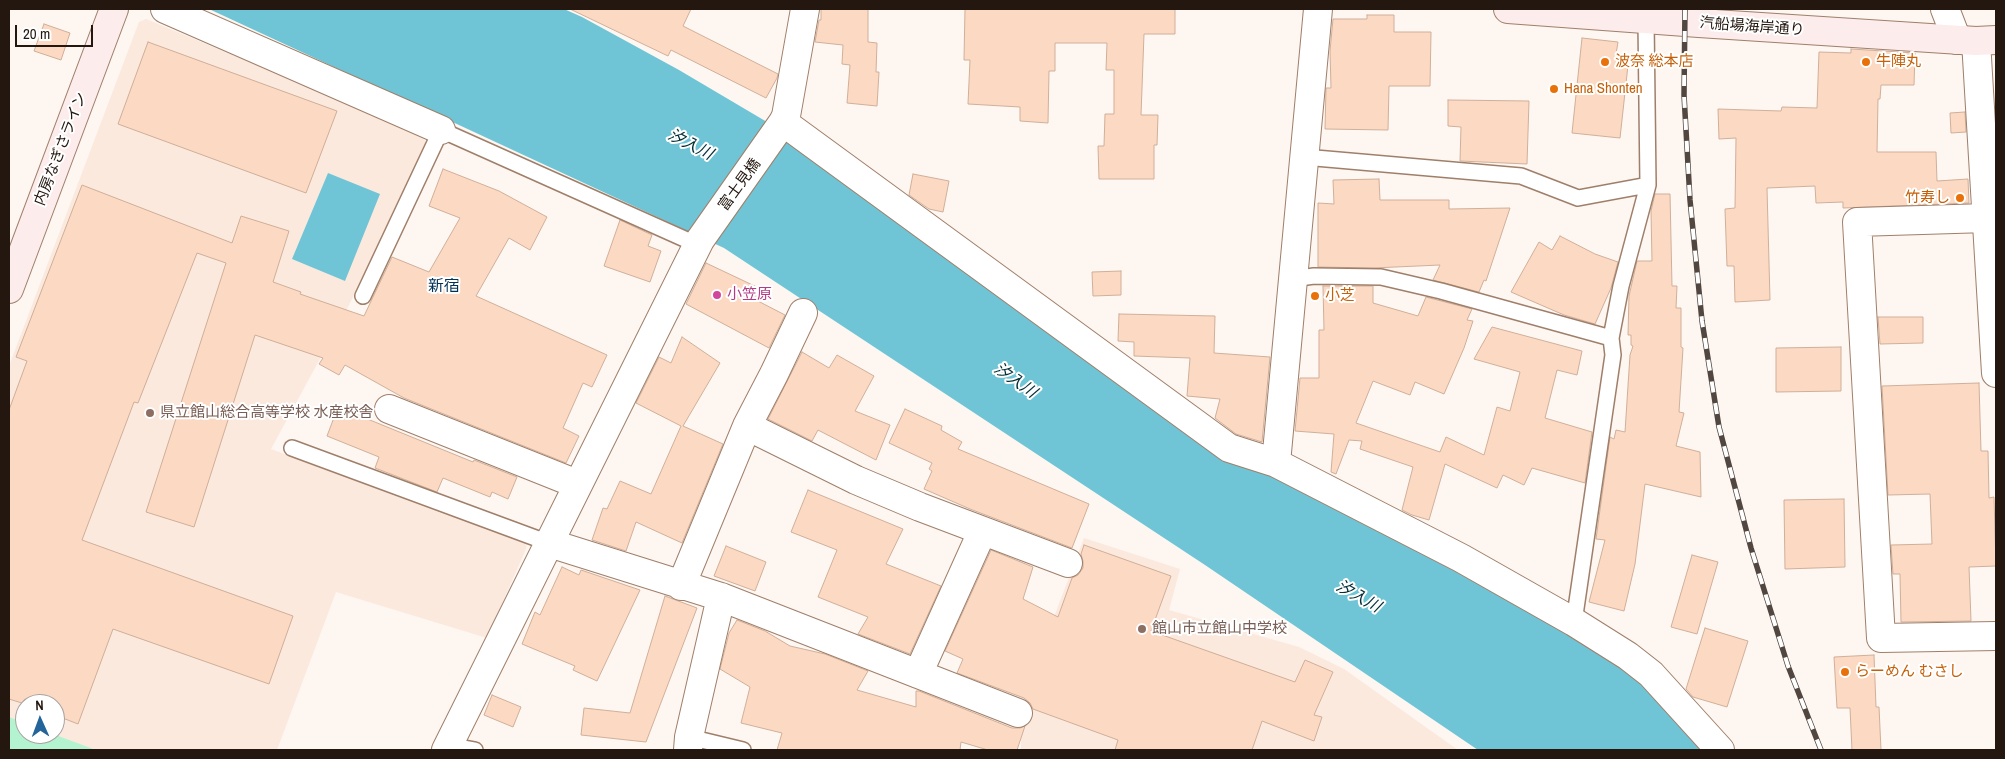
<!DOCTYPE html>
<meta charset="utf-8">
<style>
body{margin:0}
#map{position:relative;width:2005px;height:759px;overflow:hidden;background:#fdf6f1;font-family:"Archivo Narrow",sans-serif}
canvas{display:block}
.frame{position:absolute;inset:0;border:10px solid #23170f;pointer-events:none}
.north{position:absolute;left:15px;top:694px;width:50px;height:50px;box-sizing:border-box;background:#fff;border:1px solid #a7a29f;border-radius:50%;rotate:358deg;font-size:14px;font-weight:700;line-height:20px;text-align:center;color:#23170f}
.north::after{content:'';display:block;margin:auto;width:18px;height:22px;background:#23649a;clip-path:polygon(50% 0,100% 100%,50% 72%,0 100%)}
.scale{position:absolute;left:15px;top:25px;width:78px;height:22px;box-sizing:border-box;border:2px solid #23170f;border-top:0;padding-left:6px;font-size:15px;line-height:18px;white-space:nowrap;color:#23170f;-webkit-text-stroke:4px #fff;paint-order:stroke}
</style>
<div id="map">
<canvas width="2005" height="759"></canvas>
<div class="frame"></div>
<div class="north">N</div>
<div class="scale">20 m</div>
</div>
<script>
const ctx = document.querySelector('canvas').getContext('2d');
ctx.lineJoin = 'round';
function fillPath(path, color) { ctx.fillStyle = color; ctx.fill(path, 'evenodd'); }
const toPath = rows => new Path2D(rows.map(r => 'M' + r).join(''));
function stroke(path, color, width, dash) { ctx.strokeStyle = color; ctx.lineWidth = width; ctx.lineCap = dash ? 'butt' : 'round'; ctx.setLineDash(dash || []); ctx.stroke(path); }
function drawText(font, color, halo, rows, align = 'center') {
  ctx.font = font + ' "Archivo Narrow","Noto Sans JP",sans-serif'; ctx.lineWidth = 4; ctx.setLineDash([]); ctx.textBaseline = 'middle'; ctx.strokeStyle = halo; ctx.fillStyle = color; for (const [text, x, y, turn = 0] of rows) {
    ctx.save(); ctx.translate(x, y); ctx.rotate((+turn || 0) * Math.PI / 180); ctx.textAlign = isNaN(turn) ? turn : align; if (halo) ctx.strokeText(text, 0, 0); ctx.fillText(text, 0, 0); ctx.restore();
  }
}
fillPath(toPath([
 [146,19,382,117,425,140,425,149,348,307,271,449,441,513,527,541,526,549,487,638,336,592,277,750,9,750,9,366,139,22],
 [25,704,55,704,55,734,25,734],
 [1084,538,1180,569,1169,610,1299,647,1344,669,1458,750,1021,750,1021,704]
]), '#fbe9de');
fillPath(toPath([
 [9,717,25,723,25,734,53,734,96,750,9,750]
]), '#b4f3d0');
fillPath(toPath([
 [209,9,564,9,582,17,679,70,789,135,1272,476,1426,555,1608,657,1666,703,1705,750,1478,750,1205,565,724,248],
 [328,173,380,194,345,281,292,259]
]), '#6fc5d6');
const building = toPath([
 [570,9,691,9,683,26,778,74,777,78,766,98,671,50,668,56,570,9],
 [821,9,868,9,868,42,877,43,876,72,879,72,877,106,847,103,850,65,842,64,843,45,815,42,819,20,821,20,821,9],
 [965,9,1175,9,1175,34,1144,34,1141,115,1158,115,1157,145,1154,145,1154,179,1099,179,1098,146,1104,146,1105,114,1114,114,1114,70,1106,70,1107,43,1055,43,1055,71,1049,71,1048,123,1020,121,1020,107,968,104,970,60,964,60,965,9],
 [1367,15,1394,15,1394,32,1431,32,1430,86,1389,86,1388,130,1325,129,1326,88,1331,88,1330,51,1333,19,1367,19,1367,15],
 [44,24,70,33,61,60,34,51,44,24],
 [1582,38,1618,42,1616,54,1629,56,1620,138,1572,133,1582,38],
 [148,42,337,111,306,193,118,124,148,42],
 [1851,49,1915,53,1914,85,1881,85,1880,99,1878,99,1877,152,1936,152,1937,181,1968,179,1969,203,1843,208,1843,202,1816,203,1815,186,1767,188,1770,300,1735,302,1734,266,1727,266,1725,209,1735,208,1736,138,1719,139,1718,109,1781,111,1782,107,1817,108,1819,52,1851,53,1851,49],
 [1448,100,1529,101,1527,164,1460,161,1461,127,1448,126,1448,100],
 [1965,112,1966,132,1951,133,1950,113,1965,112],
 [443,169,499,191,547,217,530,250,509,238,476,296,607,355,592,387,583,383,563,428,579,436,566,463,404,398,345,365,339,375,319,364,323,358,255,335,194,527,146,512,226,263,197,253,138,403,134,402,82,540,293,616,269,684,113,629,78,724,55,715,55,704,25,704,9,699,9,410,27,361,16,357,82,185,232,243,241,216,289,231,273,282,301,292,300,294,364,316,392,257,429,272,460,218,429,206,443,169],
 [913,174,949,181,943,212,929,209,909,195,913,174],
 [1379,179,1380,200,1449,200,1449,209,1510,208,1486,281,1484,280,1479,292,1433,280,1440,265,1373,268,1318,267,1318,203,1334,204,1333,180,1379,179],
 [1655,194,1670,194,1672,286,1677,286,1676,308,1681,308,1681,347,1683,348,1679,412,1684,413,1676,446,1700,452,1701,497,1645,484,1635,564,1624,611,1589,602,1605,540,1596,539,1610,437,1614,439,1616,430,1625,432,1630,355,1633,346,1631,345,1631,335,1628,335,1629,296,1637,261,1652,261,1651,211,1655,194],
 [620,220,652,235,648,246,661,251,650,282,604,266,620,220],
 [1560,236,1595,254,1618,262,1611,288,1595,324,1564,315,1511,292,1539,242,1552,250,1560,236],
 [706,263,761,289,756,300,785,315,769,348,686,304,706,263],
 [1121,271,1121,295,1093,296,1092,272,1121,271],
 [1323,286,1373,286,1373,303,1418,316,1426,297,1472,309,1467,320,1473,321,1464,348,1444,394,1415,382,1410,395,1373,381,1356,423,1440,452,1446,437,1484,455,1497,407,1510,411,1520,372,1474,359,1492,327,1582,351,1577,375,1557,370,1545,418,1592,432,1585,483,1532,468,1524,485,1503,475,1497,488,1445,464,1429,520,1412,515,1402,510,1413,467,1360,449,1362,441,1349,440,1336,474,1331,472,1334,434,1295,431,1300,378,1319,378,1319,330,1324,330,1323,286],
 [1119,314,1215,316,1214,353,1270,357,1262,442,1236,434,1215,418,1220,399,1187,396,1190,358,1134,356,1134,342,1118,341,1119,314],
 [1878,317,1923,317,1923,343,1880,344,1878,317],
 [682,337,720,363,683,426,723,444,682,543,636,522,626,551,592,540,603,508,607,509,620,481,651,494,681,426,636,403,659,357,671,363,682,337],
 [1841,347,1841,391,1776,392,1776,348,1841,347],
 [802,352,829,368,837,355,874,376,855,411,890,425,876,460,818,430,812,441,768,419,802,352],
 [1979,383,1981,451,1988,451,1989,498,1994,497,1996,566,1969,567,1971,621,1901,622,1900,574,1893,574,1891,545,1932,544,1930,494,1888,495,1882,386,1979,383],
 [338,407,473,462,474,460,517,477,508,499,492,492,490,497,443,478,437,492,375,468,379,457,327,436,338,407],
 [905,409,942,426,941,430,962,442,958,449,1089,504,1072,548,970,509,924,489,932,471,929,469,932,463,889,443,905,409],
 [808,490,903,529,886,564,941,586,910,654,858,634,868,617,818,597,837,550,791,532,808,490],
 [1844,499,1845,567,1785,569,1784,500,1844,499],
 [1084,545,1171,576,1151,631,1295,682,1305,660,1333,672,1314,715,1322,717,1314,741,1262,721,1252,750,1115,750,1118,740,1033,709,1030,703,1024,698,957,673,963,659,945,651,991,550,1033,567,1023,599,1058,617,1072,578,1078,575,1083,568,1083,561,1081,554,1084,545],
 [726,546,766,562,755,591,714,576,726,546],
 [1692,555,1718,562,1697,634,1671,627,1692,555],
 [562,567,579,575,581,570,640,590,597,681,573,670,575,666,522,644,535,612,540,615,562,567],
 [665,596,697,608,646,742,581,735,584,708,630,713,665,596],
 [737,620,765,631,790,646,825,654,868,671,857,690,916,707,916,691,919,691,1012,728,1020,728,1025,726,1017,750,988,750,961,742,960,750,777,750,782,733,741,723,750,687,720,669,729,633,737,620],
 [1705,628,1748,641,1727,707,1693,697,1686,689,1705,628],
 [1874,655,1876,707,1879,707,1881,750,1852,750,1850,708,1837,708,1834,657,1874,655],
 [492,695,521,707,513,727,484,715,492,695]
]);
fillPath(building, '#fcd9c2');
stroke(building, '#d0af99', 1);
const lane = toPath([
 [1304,157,1521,176,1578,198,1648,185],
 [1292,279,1314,276,1381,277,1441,291,1611,338],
 [363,296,441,130,698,245],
 [292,448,549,543],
 [1574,622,1613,355,1611,338,1621,286,1648,185,1646,20],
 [689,737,743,750],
 [448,745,475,750]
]);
const street = toPath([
 [165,9,441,130],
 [1318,9,1276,463,1461,558,1574,622,1628,656,1651,674,1720,750],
 [1945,9,1957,40],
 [1976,41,1996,373],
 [783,122,1229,448,1276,463],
 [1987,218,1857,222,1881,638,1996,636],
 [389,409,577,484],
 [747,426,856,480,920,507,1068,563],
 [549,543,721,597,1018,713],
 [681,586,747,426,774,374,803,313],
 [918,674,982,532],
 [446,750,700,240,783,122,786,116,805,9],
 [688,750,689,737,721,597]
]);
const secondary = toPath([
 [1508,9,1699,23,1976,41,1996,40],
 [9,289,114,9]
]);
stroke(lane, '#9f7f6a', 18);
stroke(street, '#9f7f6a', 30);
stroke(secondary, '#9f7f6a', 30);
stroke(lane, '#fff', 15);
stroke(street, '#fff', 28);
stroke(secondary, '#fcecec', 28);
const rail = toPath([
 [1685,9,1684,95,1690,200,1702,321,1719,427,1751,548,1788,666,1821,750]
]);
stroke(rail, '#524740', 5.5);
stroke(rail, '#fff', 4, [11]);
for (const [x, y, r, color] of [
 [1605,62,5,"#e8710a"],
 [1866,62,5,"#e8710a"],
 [1554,89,5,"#e8710a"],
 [1960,198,5,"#e8710a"],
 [717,295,5,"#d1479c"],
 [1315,296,5,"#e8710a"],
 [150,413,5,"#8d6e63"],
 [1142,629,5,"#8d6e63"],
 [1845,672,5,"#e8710a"]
]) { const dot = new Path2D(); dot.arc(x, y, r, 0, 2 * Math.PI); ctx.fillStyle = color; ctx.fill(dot); stroke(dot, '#fff', 2); }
drawText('15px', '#23170f', '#fff', [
 ["汽船場海岸通り",1752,27,4],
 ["内房なぎさライン",61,149,-69],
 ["富士見橋",740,185,-54]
]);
drawText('15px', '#c56008', '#fff', [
 ["波奈 総本店",1615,62],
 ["牛陣丸",1876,62],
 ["Hana Shonten",1564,89],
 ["竹寿し",1950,198,"right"],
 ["小芝",1325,296],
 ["らーめん むさし",1855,672]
], 'left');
drawText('15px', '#b23c85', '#fff', [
 ["小笠原",727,295]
], 'left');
drawText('15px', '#785e54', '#fff', [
 ["県立館山総合高等学校 水産校舎",160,413],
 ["館山市立館山中学校",1152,629]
], 'left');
drawText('italic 16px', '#042f37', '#fff', [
 ["汐入川",690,145,27],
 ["汐入川",1015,381,35],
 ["汐入川",1358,597,29]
]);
drawText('16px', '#013155', '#fff', [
 ["新宿",444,287]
]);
</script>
